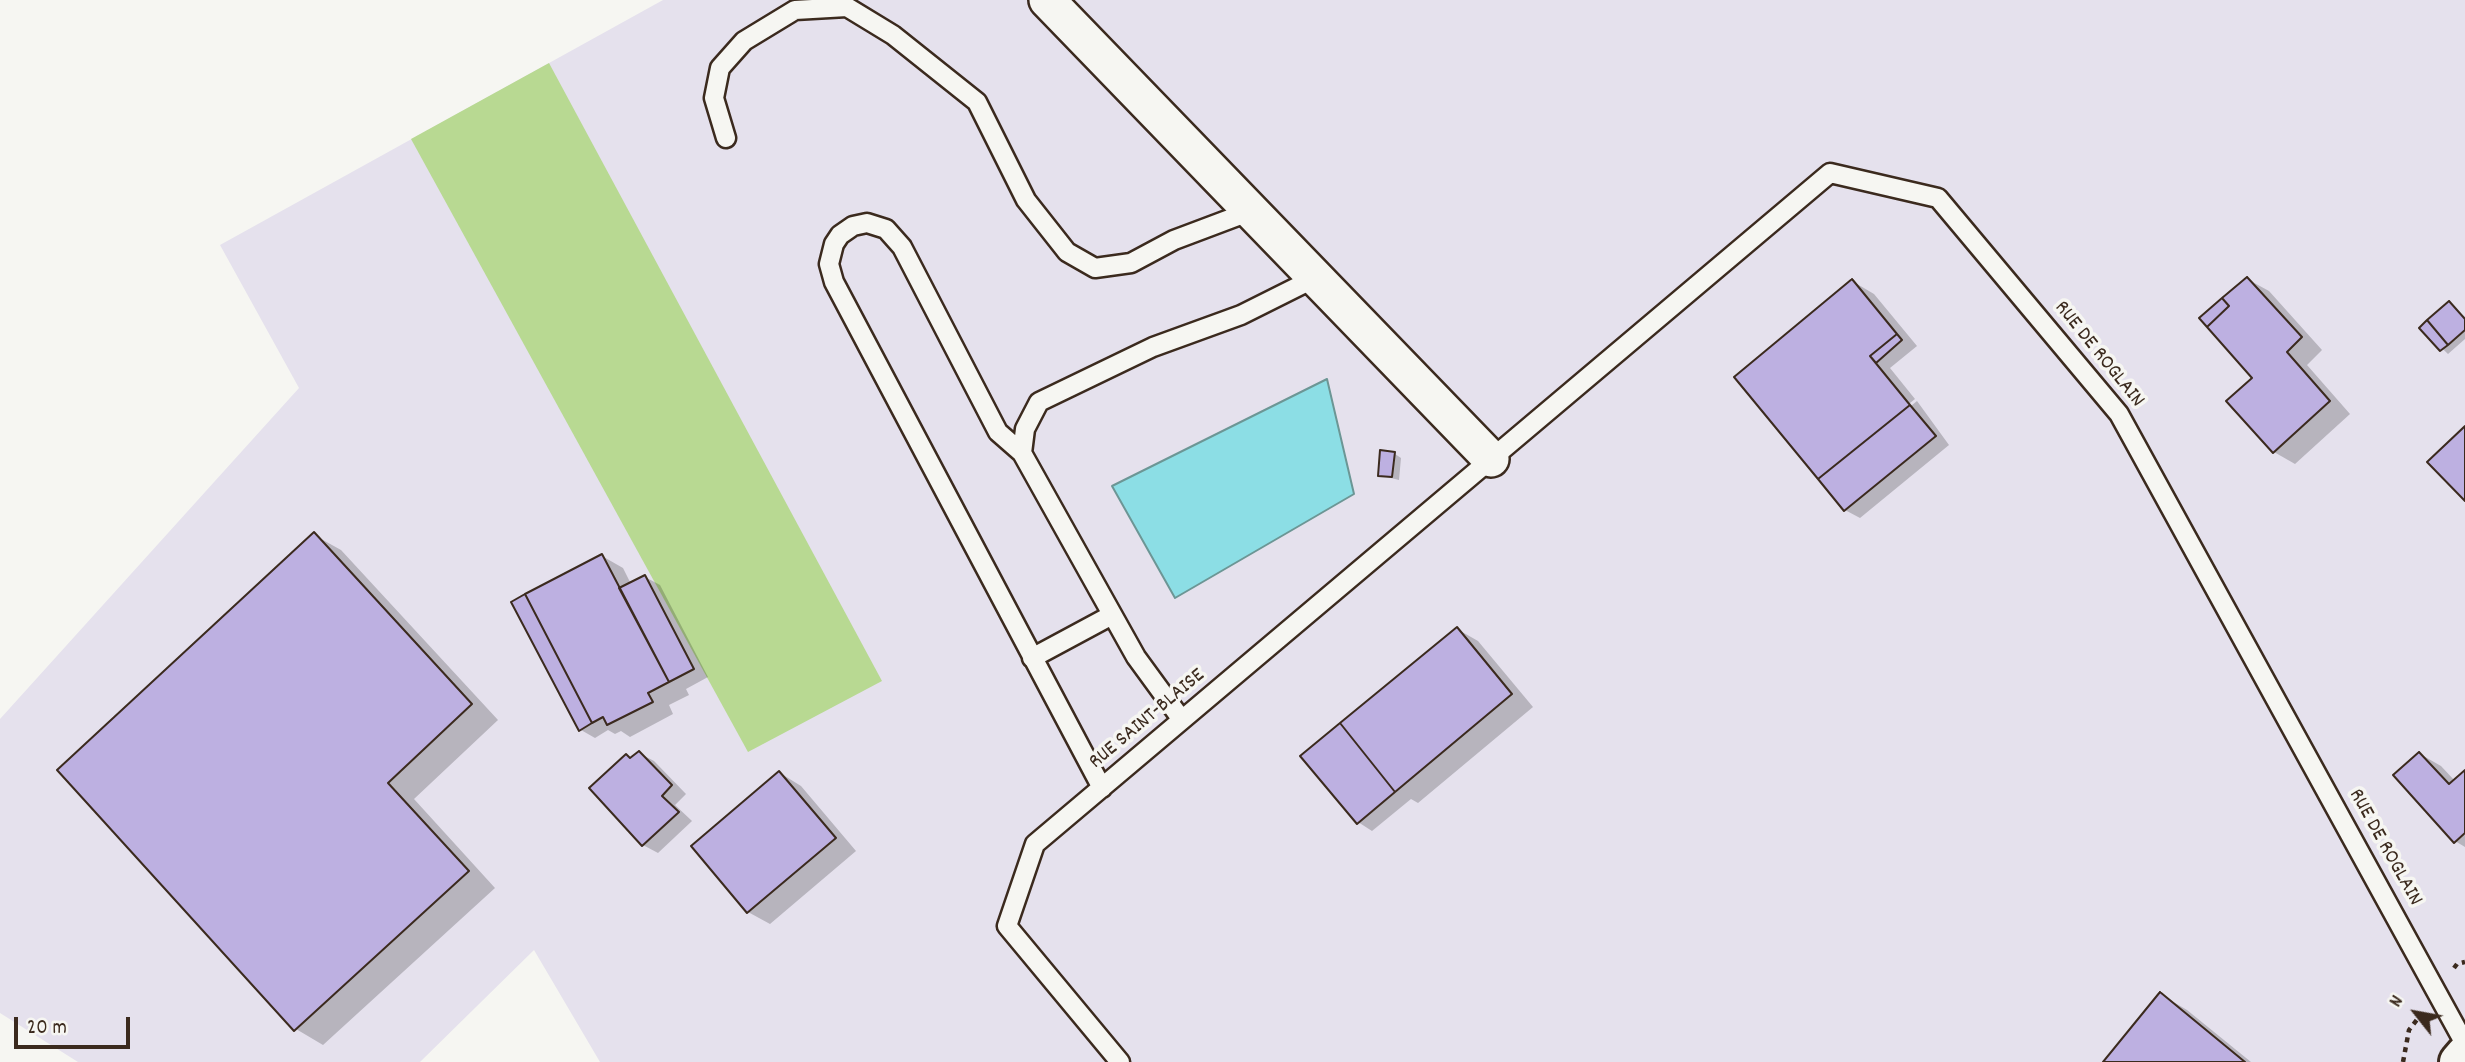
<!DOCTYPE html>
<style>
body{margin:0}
#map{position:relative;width:2465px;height:1062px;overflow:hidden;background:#f6f6f2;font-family:Dekko,sans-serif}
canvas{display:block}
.north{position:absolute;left:2381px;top:978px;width:70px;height:70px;-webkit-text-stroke:5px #f6f6f2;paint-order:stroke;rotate:301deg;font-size:19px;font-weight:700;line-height:28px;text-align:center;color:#3b2a1e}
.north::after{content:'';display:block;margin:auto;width:24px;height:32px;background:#3b2a1e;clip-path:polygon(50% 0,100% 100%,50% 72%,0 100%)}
.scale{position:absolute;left:14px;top:1017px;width:116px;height:32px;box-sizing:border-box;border:4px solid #3b2a1e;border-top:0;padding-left:9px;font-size:21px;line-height:24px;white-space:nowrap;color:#3b2a1e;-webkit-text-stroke:5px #f6f6f2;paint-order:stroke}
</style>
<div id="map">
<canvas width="2465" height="1062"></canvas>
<div class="north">N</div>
<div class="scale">20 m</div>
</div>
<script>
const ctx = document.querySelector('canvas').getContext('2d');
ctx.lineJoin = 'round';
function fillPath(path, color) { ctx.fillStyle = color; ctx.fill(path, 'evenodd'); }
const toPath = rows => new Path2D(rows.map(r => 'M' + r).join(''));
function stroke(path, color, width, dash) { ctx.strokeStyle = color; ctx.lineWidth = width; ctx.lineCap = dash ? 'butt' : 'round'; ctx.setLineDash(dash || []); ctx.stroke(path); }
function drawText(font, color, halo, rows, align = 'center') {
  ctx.font = font + ' Dekko,sans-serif'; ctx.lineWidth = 7; ctx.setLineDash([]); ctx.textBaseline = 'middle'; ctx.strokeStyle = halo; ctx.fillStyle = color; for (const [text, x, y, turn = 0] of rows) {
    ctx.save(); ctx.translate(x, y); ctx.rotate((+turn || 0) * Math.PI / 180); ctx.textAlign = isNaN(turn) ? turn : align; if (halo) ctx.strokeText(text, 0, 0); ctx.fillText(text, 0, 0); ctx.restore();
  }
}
fillPath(toPath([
 [663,0,2465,0,2465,1062,600,1062,534,950,420,1062,78,1062,0,1013,0,719,299,388,220,245]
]), '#e5e1ed');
fillPath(toPath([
 [549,63,882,681,748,752,411,139]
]), '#b8d992');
const water = toPath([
 [1327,379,1354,494,1175,598,1112,486,1327,379]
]);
fillPath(water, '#8cdee5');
stroke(water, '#6c9695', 2);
fillPath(toPath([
 [2247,279,2269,291,2322,350,2307,365,2350,414,2295,464,2274,452,2254,378],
 [1852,281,1874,294,1917,346,1890,368,1915,399,1822,473,1825,476,1917,401,1949,445,1860,518,1845,510,1736,377],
 [2449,303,2465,317,2465,339,2448,354,2421,328],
 [1395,454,1401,458,1399,480,1379,475],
 [314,535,341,550,498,720,414,799,495,888,323,1045,296,1029],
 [602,556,623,568,631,584,645,577,660,585,708,677,686,689,689,695,669,705,673,714,630,737,621,731,615,734,608,730,595,738,581,730],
 [1457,629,1478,641,1533,707,1418,803,1411,799,1372,831,1358,822],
 [639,753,654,761,686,794,675,805,692,821,658,853,643,845,592,788],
 [2420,754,2441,766,2455,781,2465,772,2465,847,2455,841],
 [780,773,801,786,856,851,770,924,748,912,694,846],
 [2160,994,2187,1010,2251,1062,2105,1062]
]), '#0003');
const building = toPath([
 [2247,277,2302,337,2287,352,2330,401,2273,453,2226,401,2252,378,2207,327,2229,306,2222,298,2247,277],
 [1852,279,1897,334,1870,356,1910,405,1818,479,1734,377,1852,279],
 [2222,298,2229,306,2207,327,2199,318,2222,298],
 [2449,301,2465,319,2465,330,2448,345,2427,320,2449,301],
 [2427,320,2448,345,2440,351,2419,328,2427,320],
 [1897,334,1902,340,1876,363,1870,356,1897,334],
 [1910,405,1936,436,1844,511,1818,479,1910,405],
 [2465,426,2465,501,2427,462,2465,426],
 [1380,450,1395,452,1392,477,1378,476,1380,450],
 [314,532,472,704,388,783,469,871,294,1031,57,770,314,532],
 [602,554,669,682,648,693,653,702,607,725,603,717,592,723,525,594,602,554],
 [645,575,694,669,669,682,619,588,645,575],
 [525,594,592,723,579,731,511,602,525,594],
 [1457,627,1512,694,1395,792,1340,723,1457,627],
 [1340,723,1395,792,1357,824,1300,756,1340,723],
 [639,751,672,785,662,796,679,812,642,846,589,788,626,754,630,758,639,751],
 [2419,752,2449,784,2465,770,2465,833,2454,843,2393,775,2419,752],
 [779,771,836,838,747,913,691,846,779,771],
 [2160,992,2245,1062,2103,1062,2160,992]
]);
fillPath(building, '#bdb0e1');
stroke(building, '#3b2a1e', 2);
const lane = toPath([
 [726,138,714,98,720,68,744,41,795,10,847,7,893,35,977,102,1026,200,1067,252,1095,268,1131,263,1174,240,1251,211],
 [1022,453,1025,429,1039,402,1153,347,1241,315,1315,278],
 [1032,658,1112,615],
 [1102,788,834,282,829,264,834,244,840,235,853,226,867,223,886,229,902,247,998,432,1022,453,1136,657,1182,720],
 [1120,1062,1007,926,1035,844,1830,173,1938,198,2119,414,2465,1044]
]);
const street = toPath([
 [1047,0,1491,459]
]);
const secondary = toPath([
 [2459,1062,2465,1055]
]);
stroke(lane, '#3b2a1e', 23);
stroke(street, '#3b2a1e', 40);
stroke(secondary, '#3b2a1e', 44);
stroke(toPath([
 [2454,968,2457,964,2465,962],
 [2403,1062,2409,1030,2419,1017]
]), '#3b2a1e', 4.5, [5, 5]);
stroke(lane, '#f6f6f2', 18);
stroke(street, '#f6f6f2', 35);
stroke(secondary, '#f6f6f2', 38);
drawText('21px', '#3b2a1e', '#f6f6f2', [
 ["RUE DE ROGLAIN",2098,355,51],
 ["RUE SAINT-BLAISE",1148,720,-40],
 ["RUE DE ROGLAIN",2384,848,61]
]);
</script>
